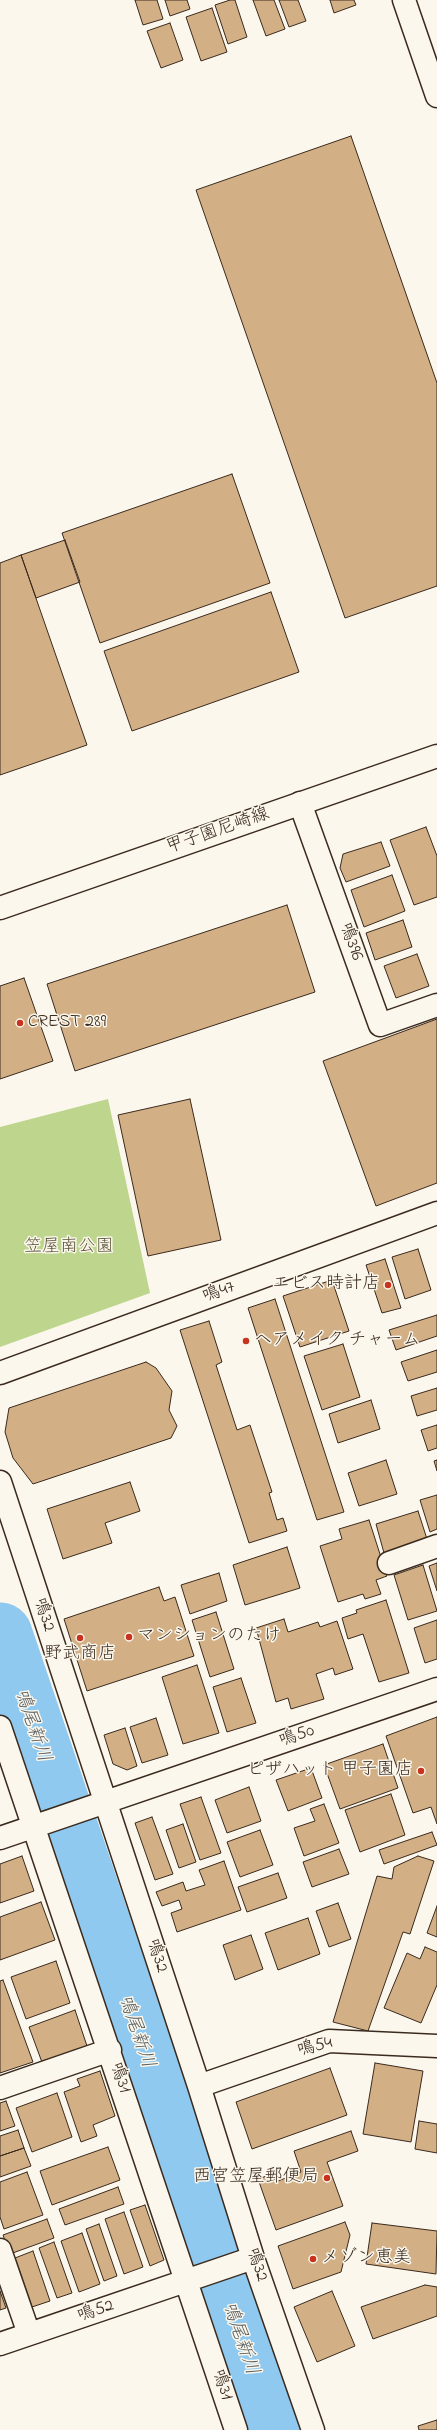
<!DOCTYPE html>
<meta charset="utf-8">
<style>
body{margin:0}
canvas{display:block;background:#fbf7ec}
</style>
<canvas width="437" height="2430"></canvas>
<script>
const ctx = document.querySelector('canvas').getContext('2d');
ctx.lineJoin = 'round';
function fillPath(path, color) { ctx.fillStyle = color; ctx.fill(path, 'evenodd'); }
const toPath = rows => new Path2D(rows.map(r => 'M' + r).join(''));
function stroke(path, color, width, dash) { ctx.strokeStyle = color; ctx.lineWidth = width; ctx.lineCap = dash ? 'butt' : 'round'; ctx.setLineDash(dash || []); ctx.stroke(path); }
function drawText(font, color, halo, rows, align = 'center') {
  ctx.font = font + ' "Indie Flower","Klee One",sans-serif'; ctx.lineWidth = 3; ctx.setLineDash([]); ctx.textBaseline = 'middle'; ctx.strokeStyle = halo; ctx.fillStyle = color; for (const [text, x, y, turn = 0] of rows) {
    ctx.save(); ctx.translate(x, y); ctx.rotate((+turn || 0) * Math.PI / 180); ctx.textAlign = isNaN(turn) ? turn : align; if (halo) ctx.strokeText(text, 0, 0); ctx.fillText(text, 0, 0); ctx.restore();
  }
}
fillPath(toPath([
 [108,1099,150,1293,0,1347,0,1127]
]), '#bdd58c');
stroke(toPath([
 [0,1635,270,2430]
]), '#8fc9ef', 65);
const building = toPath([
 [135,0,157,0,163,19,143,25,135,0],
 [165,0,187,0,190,9,170,16,165,0],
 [230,0,235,0,247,37,228,44,215,5,230,0],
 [253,0,274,0,285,29,266,36,253,0],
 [279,0,298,0,306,21,289,27,279,0],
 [330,0,354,0,356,5,334,13,330,0],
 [212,8,227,52,201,61,186,17,212,8],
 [170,23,183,60,161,68,147,31,170,23],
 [351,136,437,383,437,586,345,618,196,190,351,136],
 [232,474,270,583,100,643,62,533,232,474],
 [65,540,80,582,36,598,21,555,65,540],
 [21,555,87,745,0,775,0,563,21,555],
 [271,592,299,672,132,731,104,651,271,592],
 [426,827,437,856,437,897,414,905,390,840,426,827],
 [381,842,390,866,346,882,340,868,343,854,381,842],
 [392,875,405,911,364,927,351,890,392,875],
 [287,905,315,992,75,1071,47,984,287,905],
 [403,920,412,947,375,960,366,933,403,920],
 [417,954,429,986,396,998,384,966,417,954],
 [24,978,53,1061,0,1079,0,986,24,978],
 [437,1019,437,1183,376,1206,323,1061,437,1019],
 [190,1099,221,1240,148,1256,118,1115,190,1099],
 [418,1249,431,1290,405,1299,392,1257,418,1249],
 [385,1259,401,1308,382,1313,366,1265,385,1259],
 [332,1280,349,1331,300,1347,283,1296,332,1280],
 [275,1299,344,1512,317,1520,248,1308,275,1299],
 [437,1315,437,1336,396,1350,389,1330,437,1315],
 [209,1321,222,1362,216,1365,237,1430,250,1425,272,1492,269,1493,277,1520,283,1518,287,1531,249,1543,180,1330,209,1321],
 [343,1344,360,1397,322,1410,304,1356,343,1344],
 [437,1350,437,1372,408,1381,401,1362,437,1350],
 [146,1362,156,1368,172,1391,169,1410,177,1426,171,1438,33,1484,13,1458,5,1432,9,1408,146,1362],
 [437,1388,437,1410,417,1416,411,1396,437,1388],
 [371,1400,380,1429,338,1443,329,1414,371,1400],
 [437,1425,437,1448,428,1451,421,1430,437,1425],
 [386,1460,397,1494,359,1506,348,1473,386,1460],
 [437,1460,437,1471,434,1461,437,1460],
 [130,1482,140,1511,105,1523,112,1543,63,1559,47,1509,130,1482],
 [437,1495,437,1529,430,1532,420,1500,437,1495],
 [418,1511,427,1539,384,1553,376,1524,418,1511],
 [369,1520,387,1576,376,1580,381,1594,365,1599,363,1594,338,1602,320,1546,342,1539,339,1529,369,1520],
 [287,1547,300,1588,245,1605,233,1565,287,1547],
 [437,1563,437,1591,429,1566,437,1563],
 [423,1565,437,1611,408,1620,394,1575,423,1565],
 [219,1573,227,1601,190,1614,181,1585,219,1573],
 [159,1587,164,1601,175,1597,194,1656,87,1691,64,1619,159,1587],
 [386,1600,409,1673,379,1682,363,1634,348,1639,342,1618,357,1613,356,1610,386,1600],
 [216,1612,234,1669,210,1677,192,1620,216,1612],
 [284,1619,288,1632,318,1622,320,1627,337,1621,353,1669,335,1675,333,1668,316,1674,324,1699,291,1709,288,1698,276,1702,256,1628,284,1619],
 [437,1620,437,1659,425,1663,414,1628,437,1620],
 [197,1665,219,1733,183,1744,162,1677,197,1665],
 [241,1678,256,1723,227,1732,213,1687,241,1678],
 [437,1717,437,1824,431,1807,413,1813,386,1736,437,1717],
 [156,1718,168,1755,142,1763,130,1727,156,1718],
 [125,1728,137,1766,127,1770,113,1764,104,1735,125,1728],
 [383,1744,398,1788,340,1809,324,1765,383,1744],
 [311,1768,322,1798,288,1811,276,1780,311,1768],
 [249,1787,261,1821,227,1833,215,1800,249,1787],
 [391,1794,405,1835,360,1852,345,1810,391,1794],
 [201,1797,221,1853,200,1860,180,1804,201,1797],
 [324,1804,339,1843,304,1856,294,1828,315,1821,310,1809,324,1804],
 [152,1817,173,1874,155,1880,135,1823,152,1817],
 [183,1824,196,1862,179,1868,166,1830,183,1824],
 [260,1830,273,1865,240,1877,227,1842,260,1830],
 [432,1832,437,1845,384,1864,379,1850,432,1832],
 [339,1849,349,1874,312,1887,303,1862,339,1849],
 [22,1856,34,1891,0,1903,0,1864,22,1856],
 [418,1856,434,1861,410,1934,403,1932,368,2031,333,2022,377,1876,392,1879,394,1867,418,1856],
 [224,1861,241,1910,177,1932,171,1913,182,1909,179,1900,162,1906,156,1892,183,1882,186,1891,205,1885,199,1870,224,1861],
 [278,1873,287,1898,247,1912,238,1887,278,1873],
 [41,1902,55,1940,0,1960,0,1917,41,1902],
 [338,1903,351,1939,329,1947,316,1911,338,1903],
 [437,1906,437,1937,427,1933,437,1906],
 [308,1918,320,1954,278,1970,265,1933,308,1918],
 [251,1935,263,1969,235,1980,223,1945,251,1935],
 [425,1947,437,1952,437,1985,421,2023,384,2008,407,1953,420,1959,425,1947],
 [56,1961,70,2003,26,2019,11,1977,56,1961],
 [3,1980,33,2062,0,2073,0,1981,3,1980],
 [75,2010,88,2049,43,2065,29,2027,75,2010],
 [375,2063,423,2071,411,2142,363,2134,375,2063],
 [330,2068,347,2115,252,2149,236,2102,330,2068],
 [100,2071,115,2116,93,2125,97,2136,81,2142,64,2092,80,2086,77,2079,100,2071],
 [57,2093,72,2137,32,2152,16,2108,57,2093],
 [6,2101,15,2126,0,2131,0,2103,6,2101],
 [419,2121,437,2124,437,2153,415,2149,419,2121],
 [18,2130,24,2148,0,2156,0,2136,18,2130],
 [351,2131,358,2151,327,2162,343,2206,276,2230,258,2179,275,2173,278,2181,301,2172,294,2151,351,2131],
 [108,2147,120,2180,52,2205,40,2171,108,2147],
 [24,2148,31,2166,0,2177,0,2156,24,2148],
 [27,2172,43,2215,4,2229,0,2217,0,2182,27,2172],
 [118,2187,124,2204,65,2225,59,2209,118,2187],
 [145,2205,164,2260,150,2266,130,2210,145,2205],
 [124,2212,143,2267,124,2274,105,2219,124,2212],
 [47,2219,54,2238,10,2254,3,2235,47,2219],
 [345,2222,350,2235,341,2272,293,2289,278,2246,345,2222],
 [372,2223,437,2231,436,2274,366,2264,372,2223],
 [99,2224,117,2276,104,2281,86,2229,99,2224],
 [82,2233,100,2284,79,2292,61,2241,82,2233],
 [54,2242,72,2293,57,2298,39,2248,54,2242],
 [33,2251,50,2301,32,2307,15,2258,33,2251],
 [425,2285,437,2287,437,2316,373,2339,361,2307,425,2285],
 [0,2291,6,2308,0,2310,0,2291],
 [332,2291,355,2346,317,2362,294,2307,332,2291],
 [437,2420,437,2430,419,2430,418,2426,437,2420]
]);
fillPath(building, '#d2af84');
stroke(building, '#3b2a1e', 1);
const minor = toPath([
 [404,0,437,96],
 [300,803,380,1025,437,1005],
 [0,1373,437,1213],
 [0,1482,199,2086,253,2258,313,2430],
 [389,1563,437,1546],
 [0,1727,236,2430],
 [0,1838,437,1689],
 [199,2086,329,2041,437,2046],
 [0,2088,110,2050],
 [0,2250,29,2334],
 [0,2344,253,2258]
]);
const secondary = toPath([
 [0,908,437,756]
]);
stroke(minor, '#3b2a1e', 25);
stroke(secondary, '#3b2a1e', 25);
stroke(minor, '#fbf7ec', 22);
stroke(secondary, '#fbf7ec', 22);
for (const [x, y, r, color] of [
 [20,1023,4,"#c8321e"],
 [388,1285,4,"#c8321e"],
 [246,1341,4,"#c8321e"],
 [129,1637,4,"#c8321e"],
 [80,1638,4,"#c8321e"],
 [421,1771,4,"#c8321e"],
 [327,2178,4,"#c8321e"],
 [313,2259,4,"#c8321e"]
]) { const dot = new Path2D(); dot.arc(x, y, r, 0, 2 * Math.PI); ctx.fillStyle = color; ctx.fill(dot); stroke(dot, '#fbf7ec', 1.5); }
drawText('18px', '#3b2a1e', '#fbf7ec', [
 ["甲子園尼崎線",218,832,-19],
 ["鳴396",350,942,70],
 ["鳴47",219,1293,-20],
 ["鳴32",43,1615,72],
 ["鳴50",297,1737,-19],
 ["鳴32",156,1956,72],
 ["鳴54",315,2048,-14],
 ["鳴31",119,2078,71],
 ["鳴32",256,2265,71],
 ["鳴52",96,2312,-19],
 ["鳴31",221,2385,72]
]);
drawText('18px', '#3b2a1e', '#fbf7ec', [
 ["CREST 289",28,1023],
 ["エビス時計店",380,1285,"right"],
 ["ヘアメイク チャーム",254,1341],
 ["マンションのたけ",137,1637],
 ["野武商店",80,1655,"center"],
 ["ピザハット 甲子園店",413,1771,"right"],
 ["西宮笠屋郵便局",319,2178,"right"],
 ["メゾン恵美",321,2259]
], 'left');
drawText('18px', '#5c553a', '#fbf7ec', [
 ["笠屋南公園",69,1248]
]);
drawText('italic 19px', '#545a5d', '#fbf7ec', [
 ["鳴尾新川",31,1726,71],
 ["鳴尾新川",135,2032,71],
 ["鳴尾新川",239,2339,71]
]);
</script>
